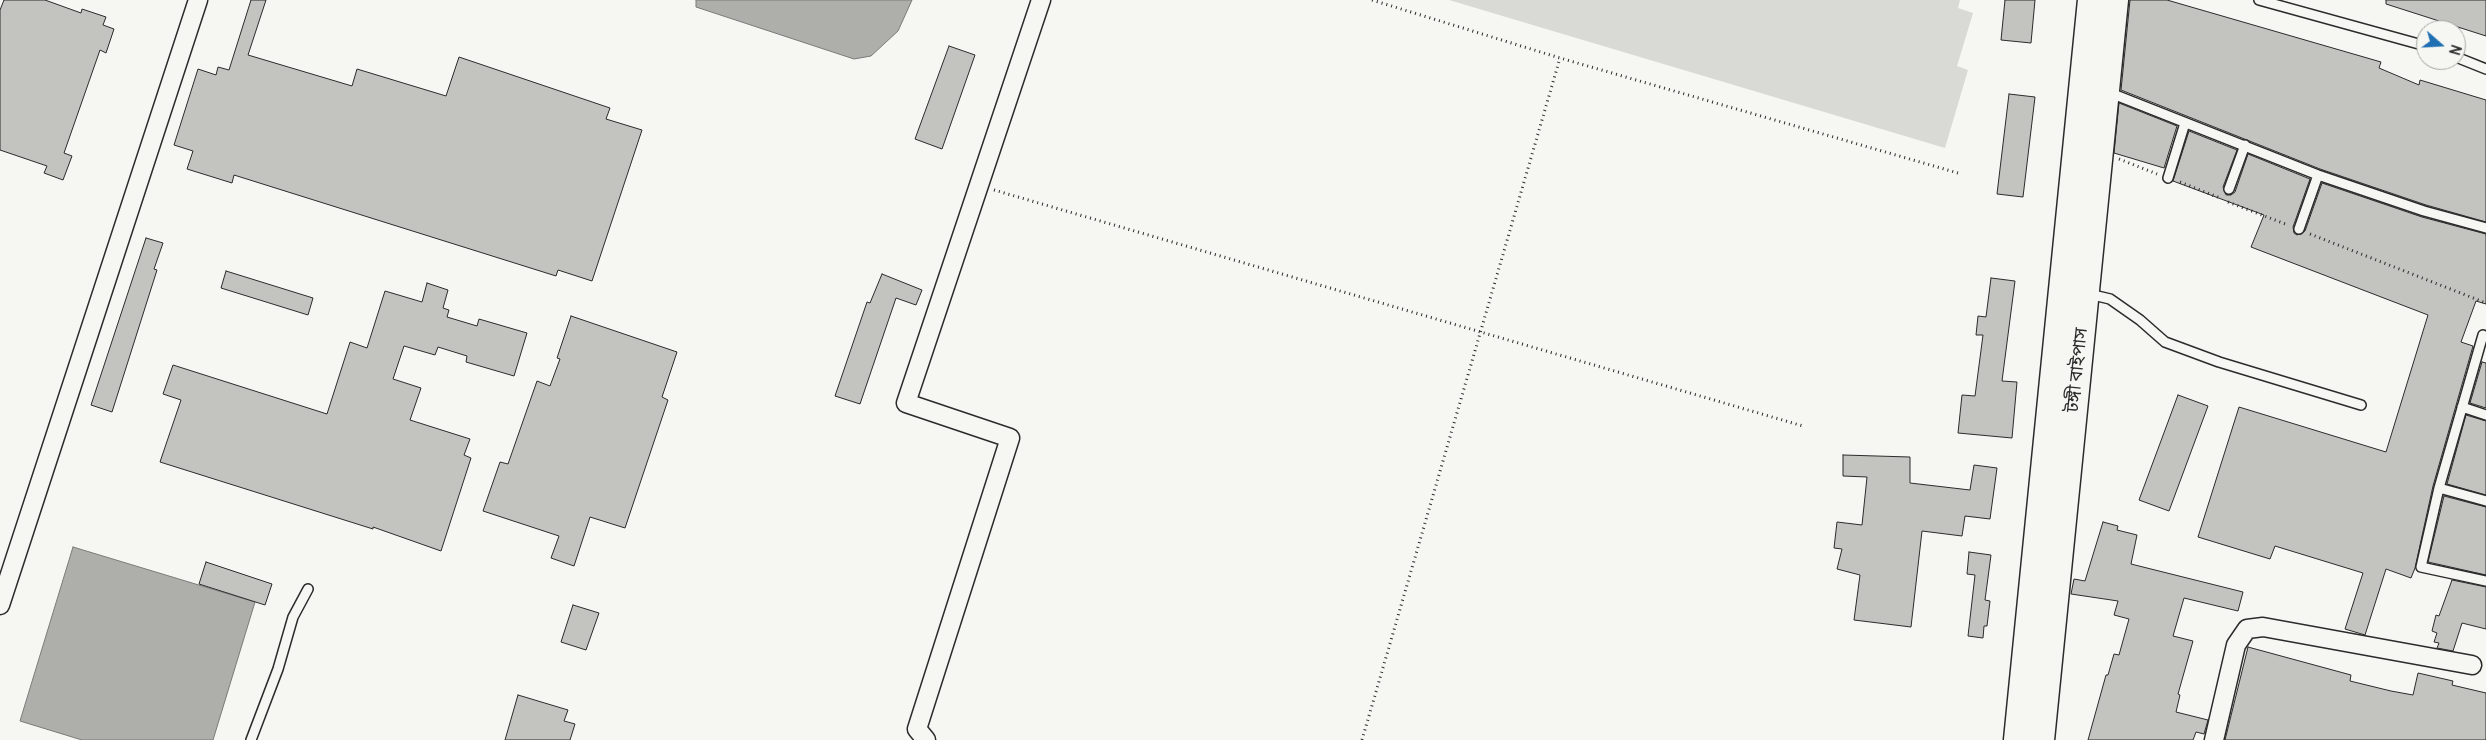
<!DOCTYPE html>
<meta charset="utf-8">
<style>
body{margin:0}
#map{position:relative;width:2486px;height:740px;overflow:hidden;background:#f6f6f2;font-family:Pangolin,sans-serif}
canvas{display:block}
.north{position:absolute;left:2416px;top:20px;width:50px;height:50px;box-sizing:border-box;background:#f6f6f2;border:1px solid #a5a5a2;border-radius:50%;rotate:109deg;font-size:14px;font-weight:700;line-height:20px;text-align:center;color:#2b2b2b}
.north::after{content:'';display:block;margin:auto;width:18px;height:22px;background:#1f6fb2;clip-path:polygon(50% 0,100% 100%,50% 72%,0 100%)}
</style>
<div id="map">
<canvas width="2486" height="740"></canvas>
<div class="north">N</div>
</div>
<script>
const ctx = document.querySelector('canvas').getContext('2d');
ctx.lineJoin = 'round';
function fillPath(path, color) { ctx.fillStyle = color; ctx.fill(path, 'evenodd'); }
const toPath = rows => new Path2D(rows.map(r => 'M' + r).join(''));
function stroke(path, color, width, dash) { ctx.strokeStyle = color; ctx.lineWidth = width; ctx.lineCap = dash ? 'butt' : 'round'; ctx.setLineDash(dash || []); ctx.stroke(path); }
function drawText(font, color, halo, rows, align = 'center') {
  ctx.font = font + ' Pangolin,"Noto Sans Bengali",sans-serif'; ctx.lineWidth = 5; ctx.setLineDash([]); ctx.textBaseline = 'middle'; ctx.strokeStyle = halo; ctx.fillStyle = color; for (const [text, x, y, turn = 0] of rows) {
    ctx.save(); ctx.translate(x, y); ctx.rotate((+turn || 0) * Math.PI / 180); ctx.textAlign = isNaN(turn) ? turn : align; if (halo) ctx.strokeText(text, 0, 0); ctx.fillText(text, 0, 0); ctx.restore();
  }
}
fillPath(toPath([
 [1449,0,1960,0,1958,8,1973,13,1957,66,1968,70,1945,148]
]), '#d9d9d5');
const water = toPath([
 [696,0,912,0,898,31,871,56,854,59,696,7,696,0],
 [73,547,255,602,213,740,82,740,20,721,73,547]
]);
fillPath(water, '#aeaeab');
stroke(water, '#7a7a78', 1);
const building = toPath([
 [4,0,45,0,81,13,82,9,106,17,103,25,114,29,106,53,100,50,64,153,72,156,63,180,44,173,47,166,0,150,0,10,4,0],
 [251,0,266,0,248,55,352,86,357,69,446,96,459,57,610,108,606,119,642,130,592,281,558,270,556,276,234,175,232,183,187,169,193,151,174,145,198,69,216,75,218,67,229,70,251,0],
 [2005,0,2035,0,2031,43,2001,40,2005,0],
 [2130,0,2167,0,2381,62,2379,68,2419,85,2420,80,2486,100,2486,222,2426,205,2320,169,2121,90,2130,0],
 [2386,0,2486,0,2486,36,2386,4,2386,0],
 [949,46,975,55,942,149,915,139,949,46],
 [2009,94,2035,97,2023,197,1997,194,2009,94],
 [2119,103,2177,126,2164,168,2114,153,2119,103],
 [2189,131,2237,150,2223,187,2226,195,2231,195,2235,192,2248,154,2310,179,2293,227,2294,233,2297,235,2305,231,2322,183,2422,217,2486,234,2486,304,2476,301,2461,342,2473,346,2433,486,2415,568,2411,578,2386,569,2365,635,2345,629,2363,573,2275,546,2270,559,2198,537,2239,407,2386,452,2428,315,2251,247,2264,215,2173,181,2189,131],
 [146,238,163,243,154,269,157,270,112,412,91,405,146,238],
 [226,271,313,298,308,315,221,288,226,271],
 [882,274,922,290,916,305,896,298,860,404,835,396,867,302,870,303,882,274],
 [1991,278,2015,281,2002,381,2017,382,2012,438,1958,433,1962,395,1975,396,1983,335,1976,335,1978,316,1986,317,1991,278],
 [427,283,448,290,443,308,449,310,447,317,477,326,479,319,527,333,514,376,466,362,467,356,438,347,435,355,404,346,393,379,421,388,410,420,470,439,464,455,471,458,441,551,373,527,373,529,160,462,181,400,163,394,173,365,327,414,350,342,367,348,385,291,422,302,427,283],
 [571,316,677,352,662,397,668,400,625,528,590,517,574,566,551,558,559,536,483,511,500,462,508,464,537,381,550,386,560,359,557,358,571,316],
 [2482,362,2486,363,2486,408,2470,403,2482,362],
 [2178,395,2208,406,2169,511,2139,500,2178,395],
 [2466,415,2486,421,2486,495,2447,484,2466,415],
 [1843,455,1910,457,1910,483,1970,490,1974,465,1997,468,1990,519,1965,516,1962,536,1922,531,1911,627,1854,620,1860,575,1837,569,1842,549,1834,548,1837,522,1862,525,1867,477,1843,476,1843,455],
 [2444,496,2486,507,2486,575,2428,562,2444,496],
 [2103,522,2118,526,2117,530,2137,535,2131,564,2243,592,2238,611,2184,598,2173,636,2193,641,2178,694,2180,695,2176,712,2208,720,2204,734,2196,732,2193,740,2088,740,2106,675,2108,675,2114,654,2119,655,2129,619,2114,615,2118,601,2071,594,2074,579,2085,581,2103,522],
 [1969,552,1991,555,1985,600,1990,601,1987,626,1984,626,1983,638,1968,636,1975,575,1967,574,1969,552],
 [206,562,272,584,265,605,199,584,206,562],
 [2452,580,2486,587,2486,629,2462,623,2453,651,2437,648,2439,643,2434,642,2437,633,2432,631,2436,615,2439,616,2452,580],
 [573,605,599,613,586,650,561,642,573,605],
 [2248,647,2351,675,2350,681,2391,691,2413,695,2418,673,2453,681,2452,685,2486,693,2486,740,2225,740,2248,647],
 [518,695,568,710,564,721,575,724,570,740,505,740,518,695]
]);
fillPath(building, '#c3c3c0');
stroke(building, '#2b2b2b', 1);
const service = toPath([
 [2259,0,2426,46],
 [2456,57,2486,69],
 [2106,94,2118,96,2318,175,2424,211,2486,228],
 [2168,178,2185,123],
 [2229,189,2245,145],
 [2299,229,2318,175],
 [2089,294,2110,299,2140,320,2165,342,2219,362,2361,405],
 [2483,335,2439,488,2421,567,2486,581],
 [2462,407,2486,415],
 [2439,488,2486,501],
 [251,740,278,669,293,617,308,589]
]);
const minor = toPath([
 [0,605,198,0],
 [926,740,917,729,1010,438,906,403,1041,0],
 [2214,740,2236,645,2247,629,2263,627,2472,665]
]);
const primary = toPath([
 [2018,740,2092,0],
 [2040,740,2114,0]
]);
stroke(service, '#2b2b2b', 12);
stroke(minor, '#2b2b2b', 21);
stroke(primary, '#2b2b2b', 31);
stroke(toPath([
 [1372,0,1560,58,1958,173],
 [2119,159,2157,174],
 [2180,182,2220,198],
 [994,190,1803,426],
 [2228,202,2288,225],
 [2310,234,2486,303],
 [1362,740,1560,58]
]), '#2b2b2b', 3, [1, 4]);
stroke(service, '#f6f6f2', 9);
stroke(minor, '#f6f6f2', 18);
stroke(primary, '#f6f6f2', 28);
drawText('18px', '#2b2b2b', '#f6f6f2', [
 ["টঙ্গী বাইপাস",2078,370,-84]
]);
</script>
